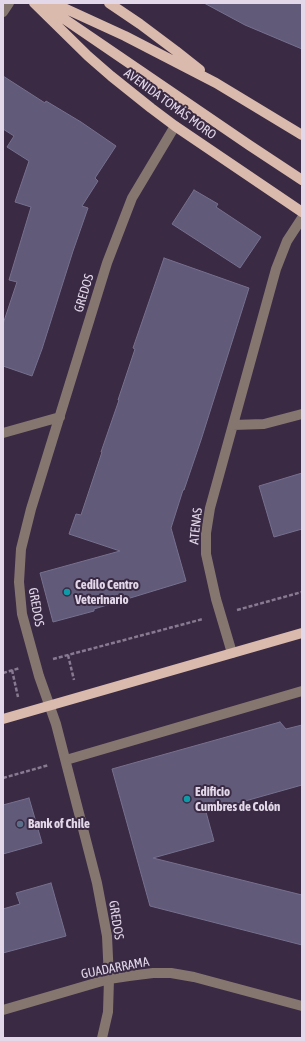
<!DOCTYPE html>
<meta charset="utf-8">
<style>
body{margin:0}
#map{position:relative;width:305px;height:1041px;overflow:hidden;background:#3a2a44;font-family:"Asap Condensed",sans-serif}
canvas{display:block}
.frame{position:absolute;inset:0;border:4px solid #e2d8e9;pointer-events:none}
</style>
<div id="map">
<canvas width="305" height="1041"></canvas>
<div class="frame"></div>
</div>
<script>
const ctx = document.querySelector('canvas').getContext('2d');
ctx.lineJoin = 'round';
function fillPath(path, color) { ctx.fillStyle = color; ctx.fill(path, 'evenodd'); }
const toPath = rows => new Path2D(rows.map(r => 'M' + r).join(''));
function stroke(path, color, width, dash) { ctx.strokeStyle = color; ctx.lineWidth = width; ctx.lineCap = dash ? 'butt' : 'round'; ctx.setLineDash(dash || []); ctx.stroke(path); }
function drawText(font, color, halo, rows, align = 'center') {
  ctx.font = font + ' "Asap Condensed",sans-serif'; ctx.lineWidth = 4; ctx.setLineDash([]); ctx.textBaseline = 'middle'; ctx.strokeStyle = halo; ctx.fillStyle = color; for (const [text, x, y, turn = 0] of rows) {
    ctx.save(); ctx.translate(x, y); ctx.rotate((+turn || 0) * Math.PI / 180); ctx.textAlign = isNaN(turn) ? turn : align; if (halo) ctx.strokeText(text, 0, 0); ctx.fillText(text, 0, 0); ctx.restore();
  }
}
const building = toPath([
 [204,3,302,3,302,49,245,25,204,3],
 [3,76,45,103,46,101,81,122,116,146,95,178,98,181,82,206,88,208,73,251,42,349,32,376,3,366,3,324,17,282,9,280,31,207,15,202,29,161,7,147,14,136,3,129,3,76],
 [194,190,218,204,216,207,261,237,240,268,172,224,194,190],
 [164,258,249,288,201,440,184,490,183,490,171,528,186,581,94,609,94,611,53,622,40,573,120,551,69,534,76,514,81,515,102,452,101,452,119,400,118,400,135,349,133,348,164,258],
 [302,473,302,529,274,537,259,486,302,473],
 [280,722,286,729,302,725,302,785,206,812,214,841,153,858,302,895,302,945,150,906,112,769,280,722],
 [29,798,42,843,3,854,3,805,29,798],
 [51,883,66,936,3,953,3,909,20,904,16,893,51,883]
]);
fillPath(building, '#615b79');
stroke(building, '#76708f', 1);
stroke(toPath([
 [237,610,302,592],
 [68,655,74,680],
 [53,659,203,619],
 [12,670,18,697],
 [3,673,20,668],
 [3,778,49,765]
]), '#887a90', 2.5, [4, 2]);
stroke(toPath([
 [3,12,9,3],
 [233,425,264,424,302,414],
 [3,433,60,417],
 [232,653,216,599,206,554,206,533,210,508,276,269,287,241,302,218],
 [66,760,302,691],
 [3,1010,109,979,129,976,153,973,171,973,194,977,302,1006],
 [102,1038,108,1012,109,979,107,936,97,883,56,724,39,676,22,614,19,582,21,549,31,509,107,263,132,198,175,126]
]), '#867670', 10);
stroke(toPath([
 [34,3,88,56,111,76,151,108,175,126,302,212],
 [41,3,249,145,302,180],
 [53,3,125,36,216,83,302,135],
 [109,3,140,24,176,51,200,70],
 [3,719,302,633]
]), '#dabaac', 10);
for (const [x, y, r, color] of [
 [67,592,4,"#0f9aa8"],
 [187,799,4,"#0f9aa8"],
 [20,824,4,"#5c6f8a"]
]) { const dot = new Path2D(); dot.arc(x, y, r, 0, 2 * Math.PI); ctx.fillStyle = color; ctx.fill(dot); stroke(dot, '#3a2a44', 1.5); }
drawText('13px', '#e2d8e9', '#3a2a44', [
 ["AVENIDA TOMÁS MORO",170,104,36],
 ["GREDOS",84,293,-73],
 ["ATENAS",196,526,-84],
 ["GREDOS",36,607,80],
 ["GREDOS",116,920,81],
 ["GUADARRAMA",115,968,-11]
]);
drawText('bold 13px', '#e2d8e9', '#3a2a44', [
 ["Cedilo Centro",75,585],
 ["Veterinario",75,600],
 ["Edificio",195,792],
 ["Cumbres de Colón",195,807],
 ["Bank of Chile",28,824]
], 'left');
</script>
